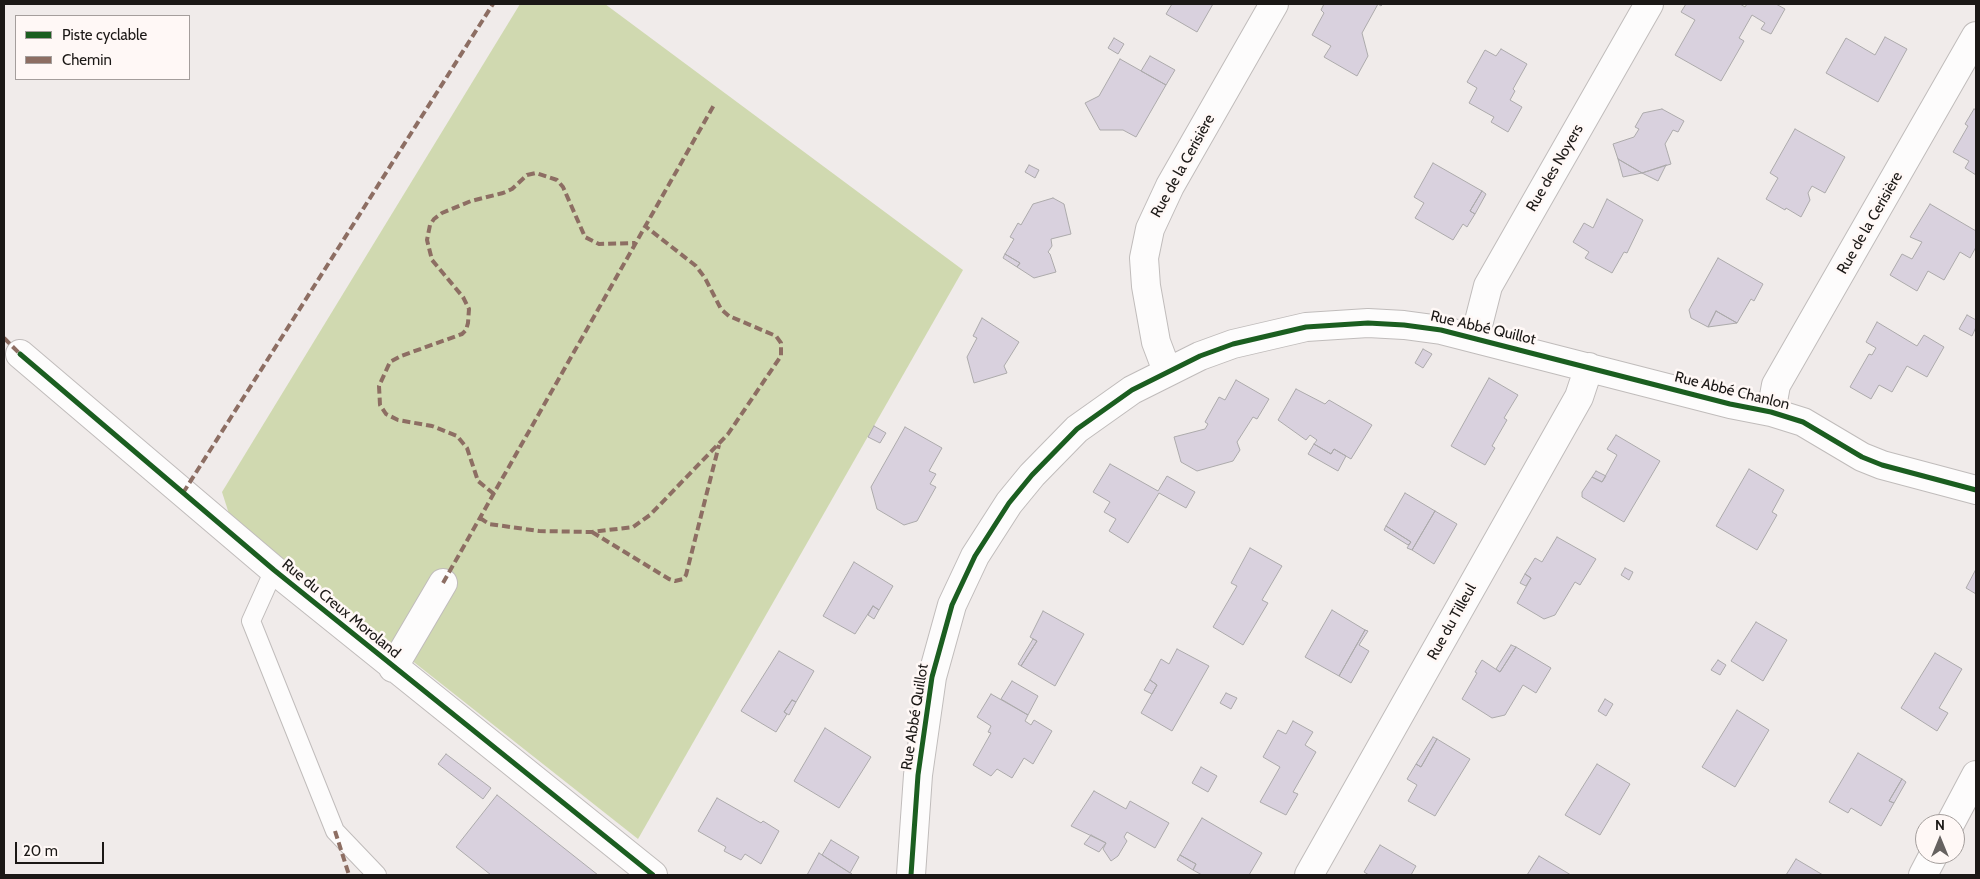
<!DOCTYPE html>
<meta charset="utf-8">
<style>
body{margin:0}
#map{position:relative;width:1980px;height:879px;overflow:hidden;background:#f0ebea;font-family:Cabin,sans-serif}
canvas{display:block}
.frame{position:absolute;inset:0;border:5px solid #1b1816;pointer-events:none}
.legend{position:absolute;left:15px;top:15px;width:175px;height:65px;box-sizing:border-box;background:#fff8f6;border:1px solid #a49e9c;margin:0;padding:6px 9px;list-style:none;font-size:15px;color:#1b1816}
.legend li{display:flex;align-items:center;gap:10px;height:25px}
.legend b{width:25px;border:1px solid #a49e9c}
.north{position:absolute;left:1915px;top:814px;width:50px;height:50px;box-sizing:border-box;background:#fff8f6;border:1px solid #a49e9c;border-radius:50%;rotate:0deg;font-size:14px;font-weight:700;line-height:20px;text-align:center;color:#1b1816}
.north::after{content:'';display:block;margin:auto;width:18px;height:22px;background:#666260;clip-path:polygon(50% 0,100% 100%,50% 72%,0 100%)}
.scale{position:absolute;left:15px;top:842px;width:89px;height:22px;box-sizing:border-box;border:2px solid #1b1816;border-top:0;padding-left:6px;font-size:15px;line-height:18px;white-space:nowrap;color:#1b1816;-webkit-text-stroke:4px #fff8f6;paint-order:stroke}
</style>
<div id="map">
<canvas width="1980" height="879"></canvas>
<div class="frame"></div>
<ul class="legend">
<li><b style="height:6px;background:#1b5e20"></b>Piste cyclable</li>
<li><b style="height:6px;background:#8d6e63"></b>Chemin</li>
</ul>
<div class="north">N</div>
<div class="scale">20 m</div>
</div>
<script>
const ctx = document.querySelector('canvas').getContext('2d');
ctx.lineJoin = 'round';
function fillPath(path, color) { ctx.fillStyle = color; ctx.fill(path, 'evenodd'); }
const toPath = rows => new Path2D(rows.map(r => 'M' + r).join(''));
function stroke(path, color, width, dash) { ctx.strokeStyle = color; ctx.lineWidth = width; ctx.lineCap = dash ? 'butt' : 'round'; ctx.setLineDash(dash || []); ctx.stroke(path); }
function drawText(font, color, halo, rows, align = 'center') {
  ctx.font = font + ' Cabin,sans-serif'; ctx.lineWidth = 5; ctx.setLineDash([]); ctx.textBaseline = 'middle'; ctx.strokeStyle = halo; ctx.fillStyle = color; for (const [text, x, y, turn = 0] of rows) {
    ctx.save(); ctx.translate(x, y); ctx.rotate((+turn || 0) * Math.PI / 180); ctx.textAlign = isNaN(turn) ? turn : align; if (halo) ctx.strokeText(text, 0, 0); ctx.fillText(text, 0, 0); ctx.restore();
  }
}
fillPath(toPath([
 [520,4,605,4,963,270,638,839,230,517,222,492]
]), '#d0d9b0');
const building = toPath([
 [1172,4,1213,4,1197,32,1166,14,1172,4],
 [1324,4,1383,4,1381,6,1378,4,1362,33,1368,56,1357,76,1324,57,1331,46,1312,35,1324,13,1321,10,1324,4],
 [1686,4,1740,4,1745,7,1747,4,1776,4,1785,9,1771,34,1761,29,1765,23,1752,15,1739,38,1744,41,1721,81,1675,55,1695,20,1681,12,1686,4],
 [1885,37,1907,49,1878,102,1826,73,1846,38,1875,55,1885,37],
 [1114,38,1124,44,1118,54,1108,48,1114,38],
 [1501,49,1527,64,1513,89,1515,91,1510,100,1522,107,1508,132,1491,122,1494,117,1469,103,1477,88,1467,82,1485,50,1496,56,1501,49],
 [1150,56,1175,70,1166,85,1141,71,1150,56],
 [1120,59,1166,85,1136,137,1123,130,1100,130,1085,103,1099,96,1120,59],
 [1662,109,1684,121,1678,132,1673,130,1665,144,1671,164,1642,173,1618,159,1613,144,1634,137,1639,129,1635,127,1643,113,1662,109],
 [1974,109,1976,110,1976,175,1965,168,1969,161,1953,152,1968,126,1965,124,1974,109],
 [1795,129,1845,157,1825,193,1812,186,1808,193,1810,200,1801,217,1786,208,1785,210,1766,199,1778,178,1770,173,1795,129],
 [1618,159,1642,173,1623,177,1618,159],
 [1433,163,1482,191,1470,211,1475,214,1467,227,1463,224,1453,240,1415,218,1424,203,1414,197,1433,163],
 [1029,165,1039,170,1035,178,1025,172,1029,165],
 [1666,165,1658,181,1642,173,1666,165],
 [1482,191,1486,194,1475,214,1470,211,1482,191],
 [1053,198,1064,204,1071,234,1051,239,1052,246,1048,252,1050,254,1056,272,1034,278,1017,267,1020,263,1005,254,1014,239,1010,237,1018,223,1021,225,1033,204,1053,198],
 [1607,199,1643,220,1627,253,1624,252,1612,273,1585,258,1589,252,1573,242,1584,223,1593,228,1607,199],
 [1930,204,1976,231,1976,247,1970,258,1960,252,1944,280,1928,271,1917,291,1890,275,1902,254,1912,259,1922,242,1910,237,1930,204],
 [1005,254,1020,263,1017,267,1003,258,1005,254],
 [1718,258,1763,284,1754,301,1751,299,1737,323,1716,311,1708,327,1691,318,1689,310,1718,258],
 [1716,311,1737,323,1708,327,1716,311],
 [1967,315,1976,320,1976,327,1972,336,1959,329,1967,315],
 [982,318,1019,342,1004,366,1007,373,974,383,967,357,977,338,973,336,982,318],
 [1877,322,1917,346,1924,335,1944,347,1927,377,1907,366,1892,392,1879,385,1871,399,1850,387,1869,354,1872,355,1876,348,1866,342,1877,322],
 [1423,349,1432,354,1423,368,1415,363,1423,349],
 [1489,378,1518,395,1504,418,1507,420,1492,446,1495,448,1485,465,1451,446,1489,378],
 [1236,380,1269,399,1257,419,1253,417,1237,442,1240,450,1233,461,1197,471,1181,462,1174,437,1205,429,1208,424,1205,422,1219,397,1225,400,1236,380],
 [1296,389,1325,404,1329,400,1372,425,1351,459,1334,449,1331,454,1314,444,1317,440,1310,435,1306,440,1278,420,1296,389],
 [874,426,886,433,880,443,868,437,874,426],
 [905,427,942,448,929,471,936,474,930,484,936,487,917,521,904,525,877,509,871,487,905,427],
 [1616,435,1660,461,1624,522,1582,497,1582,492,1592,477,1602,482,1617,455,1607,449,1616,435],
 [1314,444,1331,454,1334,449,1346,456,1338,471,1308,454,1314,444],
 [1110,464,1158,491,1167,476,1195,492,1186,508,1159,493,1128,543,1109,531,1116,519,1104,512,1110,502,1093,492,1110,464],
 [1749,469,1784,490,1772,512,1777,515,1757,550,1716,526,1749,469],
 [1596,471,1606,476,1602,482,1592,477,1596,471],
 [1405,493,1435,511,1412,550,1407,548,1411,542,1386,526,1405,493],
 [1435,511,1457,524,1434,564,1412,550,1435,511],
 [1386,526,1411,542,1408,545,1384,530,1386,526],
 [1557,537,1596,559,1580,585,1575,582,1555,615,1544,619,1517,603,1531,578,1525,574,1535,558,1542,562,1557,537],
 [1250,548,1282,566,1262,600,1268,603,1243,645,1213,627,1237,586,1231,583,1250,548],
 [854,562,893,586,879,610,873,606,855,634,823,616,854,562],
 [1625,568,1633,572,1629,580,1621,575,1625,568],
 [1976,569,1976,594,1966,588,1976,569],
 [1525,574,1531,578,1526,586,1520,583,1525,574],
 [873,606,879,610,874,619,868,615,873,606],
 [1332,610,1365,630,1339,676,1305,657,1332,610],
 [1043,611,1084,634,1055,686,1021,666,1037,641,1030,637,1043,611],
 [1756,622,1787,640,1763,681,1731,661,1756,622],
 [1365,630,1368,631,1359,645,1369,651,1351,683,1339,676,1365,630],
 [1033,639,1037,641,1021,666,1018,664,1033,639],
 [1511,645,1516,647,1500,672,1496,669,1511,645],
 [1516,647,1551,668,1536,693,1523,685,1505,715,1492,718,1462,699,1477,673,1475,672,1482,660,1500,672,1516,647],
 [1177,649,1209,666,1172,731,1141,713,1157,685,1150,680,1161,659,1169,664,1177,649],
 [779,651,814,671,796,702,792,700,784,712,787,714,776,732,741,711,779,651],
 [1935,653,1962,669,1939,708,1948,713,1937,731,1901,708,1935,653],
 [1718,660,1726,665,1720,675,1711,670,1718,660],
 [1150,680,1157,685,1152,694,1144,690,1150,680],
 [1012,681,1038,696,1028,715,1001,699,1012,681],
 [1226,693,1237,698,1231,709,1220,703,1226,693],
 [991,694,1028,715,1025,721,1031,725,1034,720,1052,731,1033,764,1024,758,1012,778,997,769,991,776,973,765,991,733,988,732,991,726,977,717,991,694],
 [1605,699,1613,704,1606,716,1598,711,1605,699],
 [792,700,796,702,789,715,784,712,792,700],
 [1737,710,1769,730,1735,787,1702,767,1737,710],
 [1293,721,1313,732,1305,745,1316,752,1293,792,1298,794,1286,815,1260,802,1280,767,1263,757,1278,730,1286,734,1293,721],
 [825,728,871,757,839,808,794,781,825,728],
 [1433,737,1437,739,1421,767,1416,764,1433,737],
 [1437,739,1470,759,1435,816,1408,801,1417,785,1407,779,1416,764,1421,767,1437,739],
 [1858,753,1902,779,1889,801,1894,803,1881,826,1851,808,1848,813,1829,802,1858,753],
 [446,754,491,788,483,799,438,764,446,754],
 [1597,764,1630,784,1600,835,1565,815,1597,764],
 [1201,767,1217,776,1208,792,1192,783,1201,767],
 [1902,779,1906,782,1894,803,1889,801,1902,779],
 [1094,791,1126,809,1130,801,1169,823,1155,848,1127,832,1124,837,1127,841,1118,856,1111,861,1103,849,1106,843,1071,826,1094,791],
 [497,795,598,875,491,875,456,847,497,795],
 [717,798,761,823,763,821,779,831,761,864,745,854,741,860,724,851,726,847,698,831,717,798],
 [1202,818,1262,853,1249,875,1202,875,1193,870,1196,864,1180,855,1202,818],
 [1091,835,1106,843,1099,852,1084,844,1091,835],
 [831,840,859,857,850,873,822,855,831,840],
 [1380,845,1416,866,1411,875,1369,875,1364,872,1380,845],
 [819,853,852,874,851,875,807,875,819,853],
 [1180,855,1196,864,1193,870,1177,860,1180,855],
 [1539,856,1571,875,1527,875,1539,856],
 [1796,859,1823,875,1786,875,1796,859]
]);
fillPath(building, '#d9d1de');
stroke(building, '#acaaab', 1);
const lane = toPath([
 [274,570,251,621,335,831,377,875]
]);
const street = toPath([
 [1475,337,1488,286,1649,4],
 [20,354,274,570,653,875],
 [1167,371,1156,342,1146,286,1144,258,1150,229,1170,186,1274,4],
 [1771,412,1776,385,1976,36],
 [393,668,443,583],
 [1950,824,1976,775],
 [911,875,918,775,932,677,952,605,975,556,1009,503,1032,475,1077,429,1132,390,1200,356,1233,344,1306,327,1368,323,1404,325,1441,330,1730,404,1771,412,1803,422,1862,457,1882,465,1976,490],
 [1309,875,1579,397,1589,367],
 [1923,875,1934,854]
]);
stroke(lane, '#c0bcbb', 20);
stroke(street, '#c0bcbb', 30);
stroke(lane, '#fdfcfc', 18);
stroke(street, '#fdfcfc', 28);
stroke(toPath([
 [4,338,20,354],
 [183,493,493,4],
 [494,494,478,481,467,448,457,436,432,426,398,420,386,414,380,405,379,386,390,362,401,356,462,334,466,330,468,323,469,309,463,297,432,260,427,240,430,225,434,219,442,213,471,201,503,193,512,189,527,175,536,173,557,180,563,187,585,237,599,244,635,243],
 [480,518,489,524,539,531,592,532,633,527,650,515,728,434,781,356,781,343,776,336,729,316,721,309,705,278,696,266,645,226],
 [592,532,669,579,675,581,683,579,686,575,719,445],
 [443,583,714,105],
 [335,831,349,875]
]), '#8d6e63', 4, [8, 4]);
stroke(toPath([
 [20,354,274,570,653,875],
 [911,875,918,775,932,677,952,605,975,556,1009,503,1032,475,1077,429,1132,390,1200,356,1233,344,1306,327,1368,323,1404,325,1441,330,1730,404,1771,412,1803,422,1862,457,1882,465,1976,490]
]), '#1b5e20', 5);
drawText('15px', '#1b1816', '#fff8f6', [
 ["Rue de la Cerisière",1183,166,-61],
 ["Rue des Noyers",1555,168,-60],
 ["Rue de la Cerisière",1870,223,-60],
 ["Rue Abbé Quillot",1483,328,13],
 ["Rue Abbé Chanlon",1732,391,14],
 ["Rue du Creux Moroland",341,609,39],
 ["Rue du Tilleul",1452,622,-61],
 ["Rue Abbé Quillot",915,717,-81]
]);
</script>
